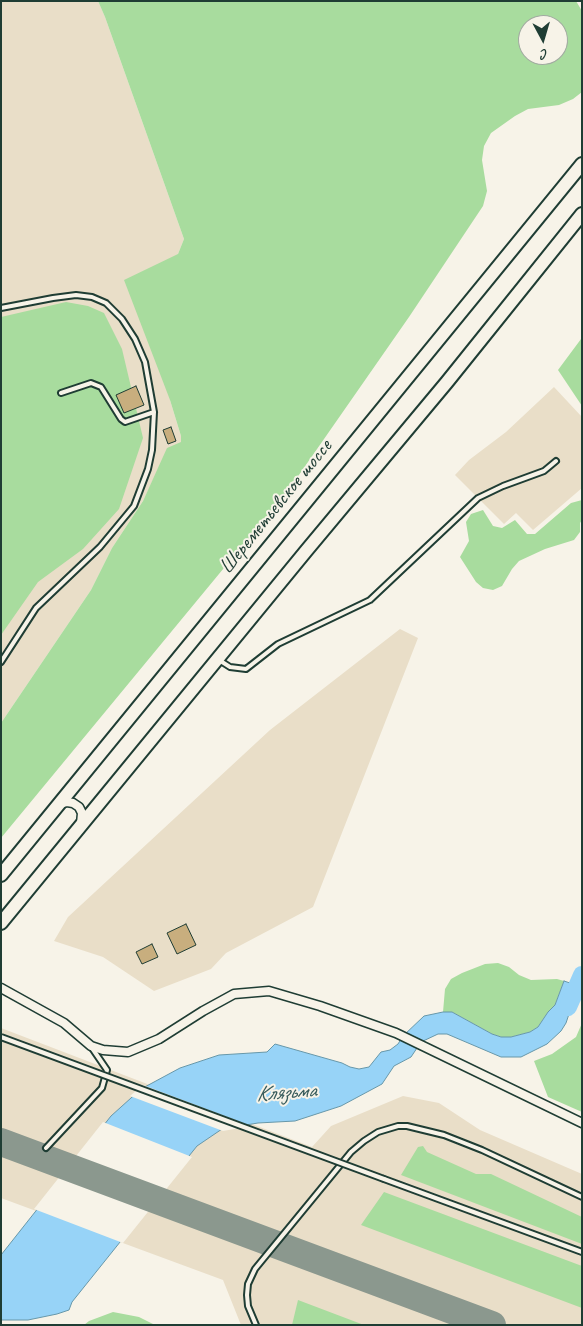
<!DOCTYPE html>
<meta charset="utf-8">
<style>
body{margin:0}
#map{position:relative;width:583px;height:1326px;overflow:hidden;background:#f7f3e8;font-family:Caveat,sans-serif}
canvas{display:block}
.frame{position:absolute;inset:0;border:2px solid #1f3d34;pointer-events:none}
.north{position:absolute;left:518px;top:15px;width:50px;height:50px;box-sizing:border-box;background:#f7f3e8;border:1px solid #a1aaa0;border-radius:50%;rotate:174deg;font-size:14px;font-weight:700;line-height:20px;text-align:center;color:#1f3d34}
.north::after{content:'';display:block;margin:auto;width:18px;height:22px;background:#1f3d34;clip-path:polygon(50% 0,100% 100%,50% 72%,0 100%)}
</style>
<div id="map">
<canvas width="583" height="1326"></canvas>
<div class="frame"></div>
<div class="north">С</div>
</div>
<script>
const ctx = document.querySelector('canvas').getContext('2d');
ctx.lineJoin = 'round';
function fillPath(path, color) { ctx.fillStyle = color; ctx.fill(path, 'evenodd'); }
const toPath = rows => new Path2D(rows.map(r => 'M' + r).join(''));
function stroke(path, color, width, dash) { ctx.strokeStyle = color; ctx.lineWidth = width; ctx.lineCap = dash ? 'butt' : 'round'; ctx.setLineDash(dash || []); ctx.stroke(path); }
function drawText(font, color, halo, rows, align = 'center') {
  ctx.font = font + ' Caveat,sans-serif'; ctx.lineWidth = 4; ctx.setLineDash([]); ctx.textBaseline = 'middle'; ctx.strokeStyle = halo; ctx.fillStyle = color; for (const [text, x, y, turn = 0] of rows) {
    ctx.save(); ctx.translate(x, y); ctx.rotate((+turn || 0) * Math.PI / 180); ctx.textAlign = isNaN(turn) ? turn : align; if (halo) ctx.strokeText(text, 0, 0); ctx.fillText(text, 0, 0); ctx.restore();
  }
}
fillPath(toPath([
 [1,1,98,1,105,17,184,239,178,254,170,400,181,436,181,443,153,480,143,501,112,548,91,590,1,723],
 [554,387,582,417,582,488,533,530,516,513,504,524,455,475,469,460,506,432],
 [400,629,418,638,313,907,226,953,211,969,154,991,103,957,54,941,68,917,270,730],
 [1,1028,312,1147,331,1126,403,1096,439,1103,480,1130,582,1174,582,1325,241,1325,223,1280,1,1198]
]), '#e9dec8');
fillPath(toPath([
 [98,1,576,1,582,11,582,92,573,99,559,105,528,109,515,116,491,133,484,146,482,160,487,191,483,206,409,317,262,528,233,557,1,838,1,723,91,590,112,548,143,501,167,448,181,442,181,436,170,400,124,280,178,254,184,239,105,17],
 [528,25,558,25,558,55,528,55],
 [66,302,88,306,104,313,122,349,143,438,119,509,83,549,38,582,1,635,1,317],
 [581,339,582,339,582,406,558,370],
 [582,500,582,520,580,523,580,532,574,540,545,549,519,561,512,569,502,586,493,590,483,588,476,582,460,557,469,541,466,522,471,514,483,510,493,526,502,528,515,520,527,534,535,534,571,503],
 [498,963,509,967,519,975,531,980,557,979,564,981,555,1005,548,1012,538,1027,530,1032,511,1037,501,1037,492,1034,452,1012,443,1012,445,989,451,979,462,973,485,964],
 [582,1023,582,1112,548,1097,534,1061,552,1054,576,1037],
 [423,1146,427,1152,476,1174,491,1174,582,1217,582,1244,401,1175,418,1147],
 [384,1192,582,1266,582,1308,361,1225],
 [298,1300,364,1325,292,1325],
 [113,1312,139,1317,155,1325,84,1325,89,1321]
]), '#a8dc9e');
const water = toPath([
 [564,981,582,987,578,998,572,1005,566,1023,561,1031,547,1044,521,1057,501,1057,447,1034,438,1034,421,1042,411,1057,394,1066,382,1084,341,1106,295,1121,258,1123,222,1129,197,1146,72,1302,69,1310,57,1314,28,1320,1,1320,1,1255,111,1116,141,1089,180,1068,219,1055,267,1052,275,1044,342,1063,350,1067,359,1069,369,1067,381,1052,390,1050,398,1044,403,1036,424,1016,443,1012,452,1012,492,1034,501,1037,511,1037,530,1032,538,1027,548,1012,555,1005,564,981]
]);
fillPath(water, '#97d3f7');
stroke(water, '#6797a9', 1);
fillPath(toPath([
 [143,1085,251,1126,223,1131,130,1096],
 [103,1122,192,1157,123,1243,34,1209]
]), '#f7f3e8');
stroke(toPath([
 [568,1007,582,975]
]), '#97d3f7', 18);
stroke(toPath([
 [1,1142,492,1325]
]), '#8b988e', 28);
const building = toPath([
 [136,386,144,405,124,413,116,395,136,386],
 [171,427,176,441,168,444,163,430,171,427],
 [186,924,196,945,177,954,167,933,186,924],
 [152,944,158,957,142,964,136,952,152,944]
]);
fillPath(building, '#c8ae7e');
stroke(building, '#1f3d34', 1);
const lane = toPath([
 [1,308,53,298,76,295,92,297,106,303,122,319,135,339,145,362,154,412,152,450,148,469,134,506,100,547,36,608,1,662],
 [61,393,91,383,101,387,121,419,125,422,154,412],
 [219,660,230,667,246,669,278,644,370,600,478,498,503,486,544,471,556,461],
 [46,1148,102,1088,107,1070,92,1048],
 [384,1179,582,1252],
 [256,1325,248,1306,247,1295,248,1284,255,1269,351,1152,364,1141,378,1132,398,1126,407,1126,444,1135,482,1150,582,1197]
]);
const street = toPath([
 [60,804,67,802,73,803,79,807,82,813,81,824],
 [1,988,64,1023,91,1046,103,1050,128,1052,159,1039,203,1011,234,994,269,991,320,1006,396,1033,582,1123]
]);
const primary = toPath([
 [1,875,582,164],
 [1,923,306,551,447,382,582,214]
]);
stroke(lane, '#1f3d34', 8);
stroke(street, '#1f3d34', 11);
stroke(primary, '#1f3d34', 16);
stroke(lane, '#f7f3e8', 4);
stroke(street, '#f7f3e8', 8);
stroke(primary, '#f7f3e8', 12);
const laneBridge = toPath([
 [1,1037,384,1179]
]);
stroke(laneBridge, '#1f3d34', 8, []);
stroke(laneBridge, '#f7f3e8', 4);
drawText('21px', '#1f3d34', '#f7f3e8', [
 ["Шереметьевское шоссе",276,507,-51]
]);
drawText('italic 22px', '#375b5b', '#f7f3e8', [
 ["Клязьма",286,1093,-4]
]);
</script>
